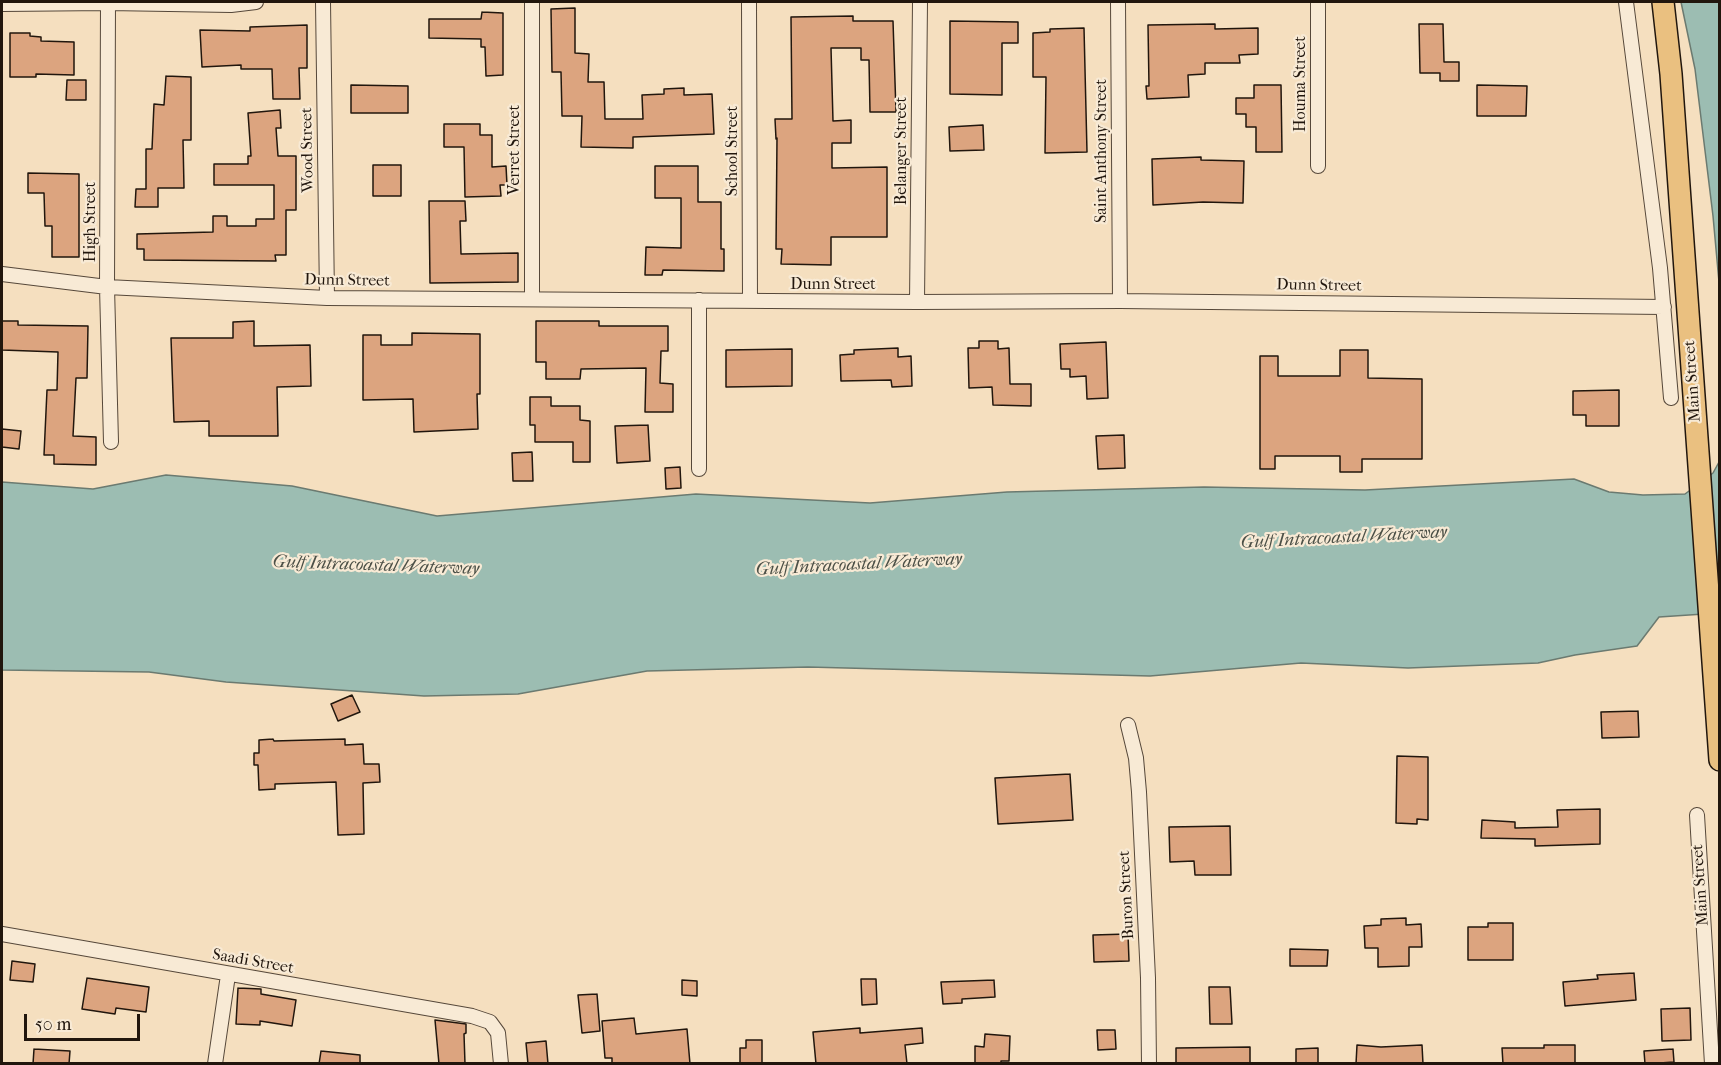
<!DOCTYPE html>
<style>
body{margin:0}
#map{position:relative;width:1721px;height:1065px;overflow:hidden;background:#f5dfbf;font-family:"IM FELL French Canon",serif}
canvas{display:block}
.frame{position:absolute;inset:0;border:3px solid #21160d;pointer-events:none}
.scale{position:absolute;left:24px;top:1014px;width:116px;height:27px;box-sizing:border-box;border:3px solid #21160d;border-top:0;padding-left:8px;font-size:18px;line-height:21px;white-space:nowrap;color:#21160d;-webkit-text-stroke:4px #f8ead5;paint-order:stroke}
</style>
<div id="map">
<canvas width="1721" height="1065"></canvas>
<div class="frame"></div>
<div class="scale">50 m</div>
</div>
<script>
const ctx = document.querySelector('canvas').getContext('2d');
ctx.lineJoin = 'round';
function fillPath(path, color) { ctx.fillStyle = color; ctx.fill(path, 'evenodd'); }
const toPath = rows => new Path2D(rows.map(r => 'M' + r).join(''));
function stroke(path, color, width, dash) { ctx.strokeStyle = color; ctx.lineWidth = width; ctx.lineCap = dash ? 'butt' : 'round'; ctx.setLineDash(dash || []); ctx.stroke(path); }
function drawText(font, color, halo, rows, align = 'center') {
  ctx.font = font + ' "IM FELL French Canon",serif'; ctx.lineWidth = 4.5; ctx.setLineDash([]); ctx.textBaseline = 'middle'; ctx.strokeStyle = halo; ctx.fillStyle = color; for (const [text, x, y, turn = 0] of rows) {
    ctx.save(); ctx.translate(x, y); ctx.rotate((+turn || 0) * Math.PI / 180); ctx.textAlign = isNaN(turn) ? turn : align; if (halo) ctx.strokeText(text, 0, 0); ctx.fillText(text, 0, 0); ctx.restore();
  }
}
const water = toPath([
 [1681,2,1719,2,1719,282,1713,216,1695,69,1681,2],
 [1719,462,1719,613,1659,617,1637,646,1575,655,1538,663,1408,668,1301,663,1150,676,808,667,647,671,518,694,424,696,226,682,149,672,2,670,2,482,93,489,166,475,292,486,437,516,696,494,870,503,1007,492,1204,487,1365,490,1574,479,1609,492,1643,495,1685,494,1713,473,1719,462]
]);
fillPath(water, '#9cbdb2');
stroke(water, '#6b7a70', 1.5);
const building = toPath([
 [575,8,575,53,589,54,588,82,604,82,605,119,643,119,642,95,664,94,664,89,684,88,684,95,712,94,714,134,633,137,633,148,581,147,582,116,562,116,561,72,552,72,551,9,575,8],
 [482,12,503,13,503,75,486,76,485,47,481,47,481,39,429,38,429,19,481,19,482,12],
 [853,16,853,21,893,21,896,112,870,112,869,60,861,60,861,48,831,48,833,121,851,120,851,143,832,143,832,168,887,167,887,237,831,237,831,265,781,264,782,249,776,249,777,138,776,139,775,119,792,119,791,17,853,16],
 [950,21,1018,22,1018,43,1002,43,1002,95,950,94,950,21],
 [1215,24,1215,29,1258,28,1258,54,1239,55,1240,63,1205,63,1205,74,1188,75,1189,97,1147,99,1146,86,1149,86,1148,25,1215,24],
 [1419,24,1443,24,1444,62,1459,62,1459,81,1440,81,1440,73,1420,73,1419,24],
 [307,25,307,68,299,68,300,99,273,99,272,69,241,69,241,65,202,67,200,30,250,31,250,27,307,25],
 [1084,28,1087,152,1045,153,1046,77,1033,77,1033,33,1050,32,1050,29,1084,28],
 [10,33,30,33,30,36,41,37,41,41,74,42,74,75,36,74,36,77,10,77,10,33],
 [166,76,191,77,191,140,183,140,184,188,158,188,158,207,135,207,136,189,146,189,146,149,152,149,154,104,164,105,166,76],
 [67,80,86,80,86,100,66,100,67,80],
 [351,85,408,86,408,113,351,113,351,85],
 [1254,85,1281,85,1282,152,1256,152,1256,127,1246,127,1246,114,1236,114,1236,98,1254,98,1254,85],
 [1477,85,1527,86,1526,116,1477,116,1477,85],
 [280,110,281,128,276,128,278,156,296,156,296,210,286,210,286,255,275,255,276,261,144,260,144,249,137,249,137,234,213,232,213,216,227,216,227,226,256,226,256,219,274,219,274,185,214,185,214,164,248,164,248,156,251,156,248,113,280,110],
 [444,124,480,124,480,135,492,135,492,167,506,166,507,185,500,185,501,196,465,197,464,147,444,147,444,124],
 [983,125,984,150,950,151,949,127,983,125],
 [1201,157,1201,160,1244,161,1243,203,1203,202,1153,205,1152,159,1201,157],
 [373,165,401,165,401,196,373,196,373,165],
 [655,166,698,166,698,202,721,202,721,249,724,249,724,271,663,270,662,275,645,275,646,247,681,248,681,198,655,198,655,166],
 [28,173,79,174,79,257,52,257,52,226,45,226,44,193,28,193,28,173],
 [429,201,465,201,466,221,460,221,461,254,518,253,518,282,430,283,429,201],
 [2,321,18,321,18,325,88,326,87,378,76,378,73,436,96,437,96,465,54,464,54,455,44,455,47,390,57,390,58,352,2,350,2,321],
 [254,321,254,346,310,345,311,386,277,387,278,436,209,436,209,421,174,422,171,338,233,338,233,322,254,321],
 [536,321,599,321,599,326,668,326,668,351,661,351,660,383,673,384,673,412,645,412,646,368,581,369,580,379,546,379,546,362,536,362,536,321],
 [412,333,480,334,480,394,477,394,478,429,414,432,413,399,363,400,363,335,381,335,381,345,412,345,412,333],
 [979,341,998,341,998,349,1009,348,1010,384,1031,384,1031,406,993,405,992,387,969,388,968,348,979,348,979,341],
 [1106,342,1108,398,1087,399,1086,376,1070,377,1070,369,1061,369,1060,344,1106,342],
 [898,348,898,357,911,356,912,386,892,387,891,380,841,381,840,355,854,354,854,350,898,348],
 [792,349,792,386,726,387,726,350,792,349],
 [1340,350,1368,350,1368,378,1422,379,1422,459,1362,459,1362,472,1340,472,1340,456,1275,456,1275,469,1260,469,1260,356,1278,356,1278,376,1340,376,1340,350],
 [1619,390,1619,426,1586,426,1586,415,1573,415,1573,391,1619,390],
 [530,397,551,397,551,406,580,406,580,420,590,421,590,462,573,462,573,442,535,442,535,425,530,425,530,397],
 [648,425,650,461,617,463,615,426,648,425],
 [2,429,21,431,19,449,2,447,2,429],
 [1124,435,1125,468,1098,469,1096,436,1124,435],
 [532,452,533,481,513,481,512,453,532,452],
 [680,467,681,488,666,489,665,468,680,467],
 [352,695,360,712,338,721,331,704,352,695],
 [1638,711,1639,737,1602,738,1601,712,1638,711],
 [273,739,274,741,345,739,345,745,363,744,364,764,379,764,380,782,363,783,364,834,338,835,336,782,275,784,275,789,259,790,258,765,254,765,254,753,259,753,259,740,273,739],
 [1397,756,1428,757,1428,820,1417,819,1417,824,1396,823,1397,756],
 [1070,774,1073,820,998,824,995,778,1070,774],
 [1600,809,1600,844,1535,846,1535,839,1481,838,1482,820,1515,822,1515,828,1558,827,1557,810,1600,809],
 [1230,826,1231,875,1195,875,1194,861,1170,862,1169,827,1230,826],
 [1406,918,1406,925,1421,924,1422,947,1409,947,1409,966,1378,967,1378,948,1365,948,1364,926,1381,925,1381,919,1406,918],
 [1488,923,1513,923,1513,960,1468,960,1468,927,1488,927,1488,923],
 [1128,934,1129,961,1094,962,1093,935,1128,934],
 [1290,949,1328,950,1327,966,1290,966,1290,949],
 [12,961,35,964,33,982,10,980,12,961],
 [1634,973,1636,1000,1565,1006,1563,982,1598,979,1597,975,1634,973],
 [87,978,149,987,146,1012,116,1008,115,1014,82,1009,87,978],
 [861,979,876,979,877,1004,862,1005,861,979],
 [682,980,697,981,697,996,682,995,682,980],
 [994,980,995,997,962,999,962,1003,943,1004,941,982,994,980],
 [1209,987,1230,987,1232,1024,1210,1024,1209,987],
 [238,988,261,989,261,994,296,1000,292,1026,260,1021,260,1025,236,1024,238,988],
 [597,994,600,1031,582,1033,578,995,597,994],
 [1690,1008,1691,1040,1662,1041,1661,1009,1690,1008],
 [634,1018,636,1034,687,1029,690,1064,612,1064,612,1058,605,1058,602,1021,634,1018],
 [435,1020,466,1024,466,1033,464,1034,465,1064,439,1064,435,1020],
 [860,1028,860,1033,922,1028,923,1043,905,1045,907,1064,816,1064,813,1032,860,1028],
 [1097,1030,1115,1030,1116,1049,1098,1050,1097,1030],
 [985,1034,1010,1036,1009,1061,1001,1061,1001,1064,975,1064,975,1046,984,1047,985,1034],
 [746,1040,762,1040,762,1064,740,1064,740,1048,746,1048,746,1040],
 [546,1041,548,1064,528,1064,526,1043,546,1041],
 [1357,1045,1381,1047,1422,1045,1423,1064,1356,1064,1357,1045],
 [1544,1045,1575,1045,1575,1064,1503,1064,1502,1048,1544,1048,1544,1045],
 [1250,1047,1250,1064,1176,1064,1176,1048,1250,1047],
 [1318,1048,1318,1064,1296,1064,1296,1049,1318,1048],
 [34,1049,70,1051,69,1064,33,1064,34,1049],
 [1673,1049,1674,1062,1645,1064,1644,1051,1673,1049],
 [321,1051,360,1055,360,1064,319,1064,321,1051]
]);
fillPath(building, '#dca47f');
stroke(building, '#21160d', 1.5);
const street = toPath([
 [108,2,107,287,111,442],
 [323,2,327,298],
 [749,2,750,301],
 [1118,2,1120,301],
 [1318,2,1318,166],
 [1626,2,1660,268,1671,398],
 [2,4,108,3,231,5,256,2],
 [2,274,107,287,327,298,917,302,1120,301,1664,307],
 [532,299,532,2],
 [699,300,699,469],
 [917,302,920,2],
 [1128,725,1136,758,1139,792,1148,978,1149,1064],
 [1697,815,1712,1064],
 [2,934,472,1016,490,1022,498,1033,501,1064],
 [215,1064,228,975]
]);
const primary = toPath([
 [1663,2,1671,74,1720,760]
]);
stroke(street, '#56483a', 16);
stroke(primary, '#21160d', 24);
stroke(street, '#f8ead5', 14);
stroke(primary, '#eac080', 21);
drawText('16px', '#21160d', '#f8ead5', [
 ["Houma Street",1301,84,-90],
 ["Wood Street",308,150,-91],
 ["Verret Street",515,150,-90],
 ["School Street",733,151,-90],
 ["Belanger Street",902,151,-90],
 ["Saint Anthony Street",1102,151,-90],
 ["High Street",91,222,-90],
 ["Dunn Street",347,281,1],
 ["Dunn Street",833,285],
 ["Dunn Street",1319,286,1],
 ["Main Street",1693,381,-94],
 ["Main Street",1701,885,-94],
 ["Buron Street",1127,895,-93],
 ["Saadi Street",253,962,10]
]);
drawText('italic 18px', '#4c5047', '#f8ead5', [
 ["Gulf Intracoastal Waterway",1344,538,-3],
 ["Gulf Intracoastal Waterway",859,565,-3],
 ["Gulf Intracoastal Waterway",376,566,2]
]);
</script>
